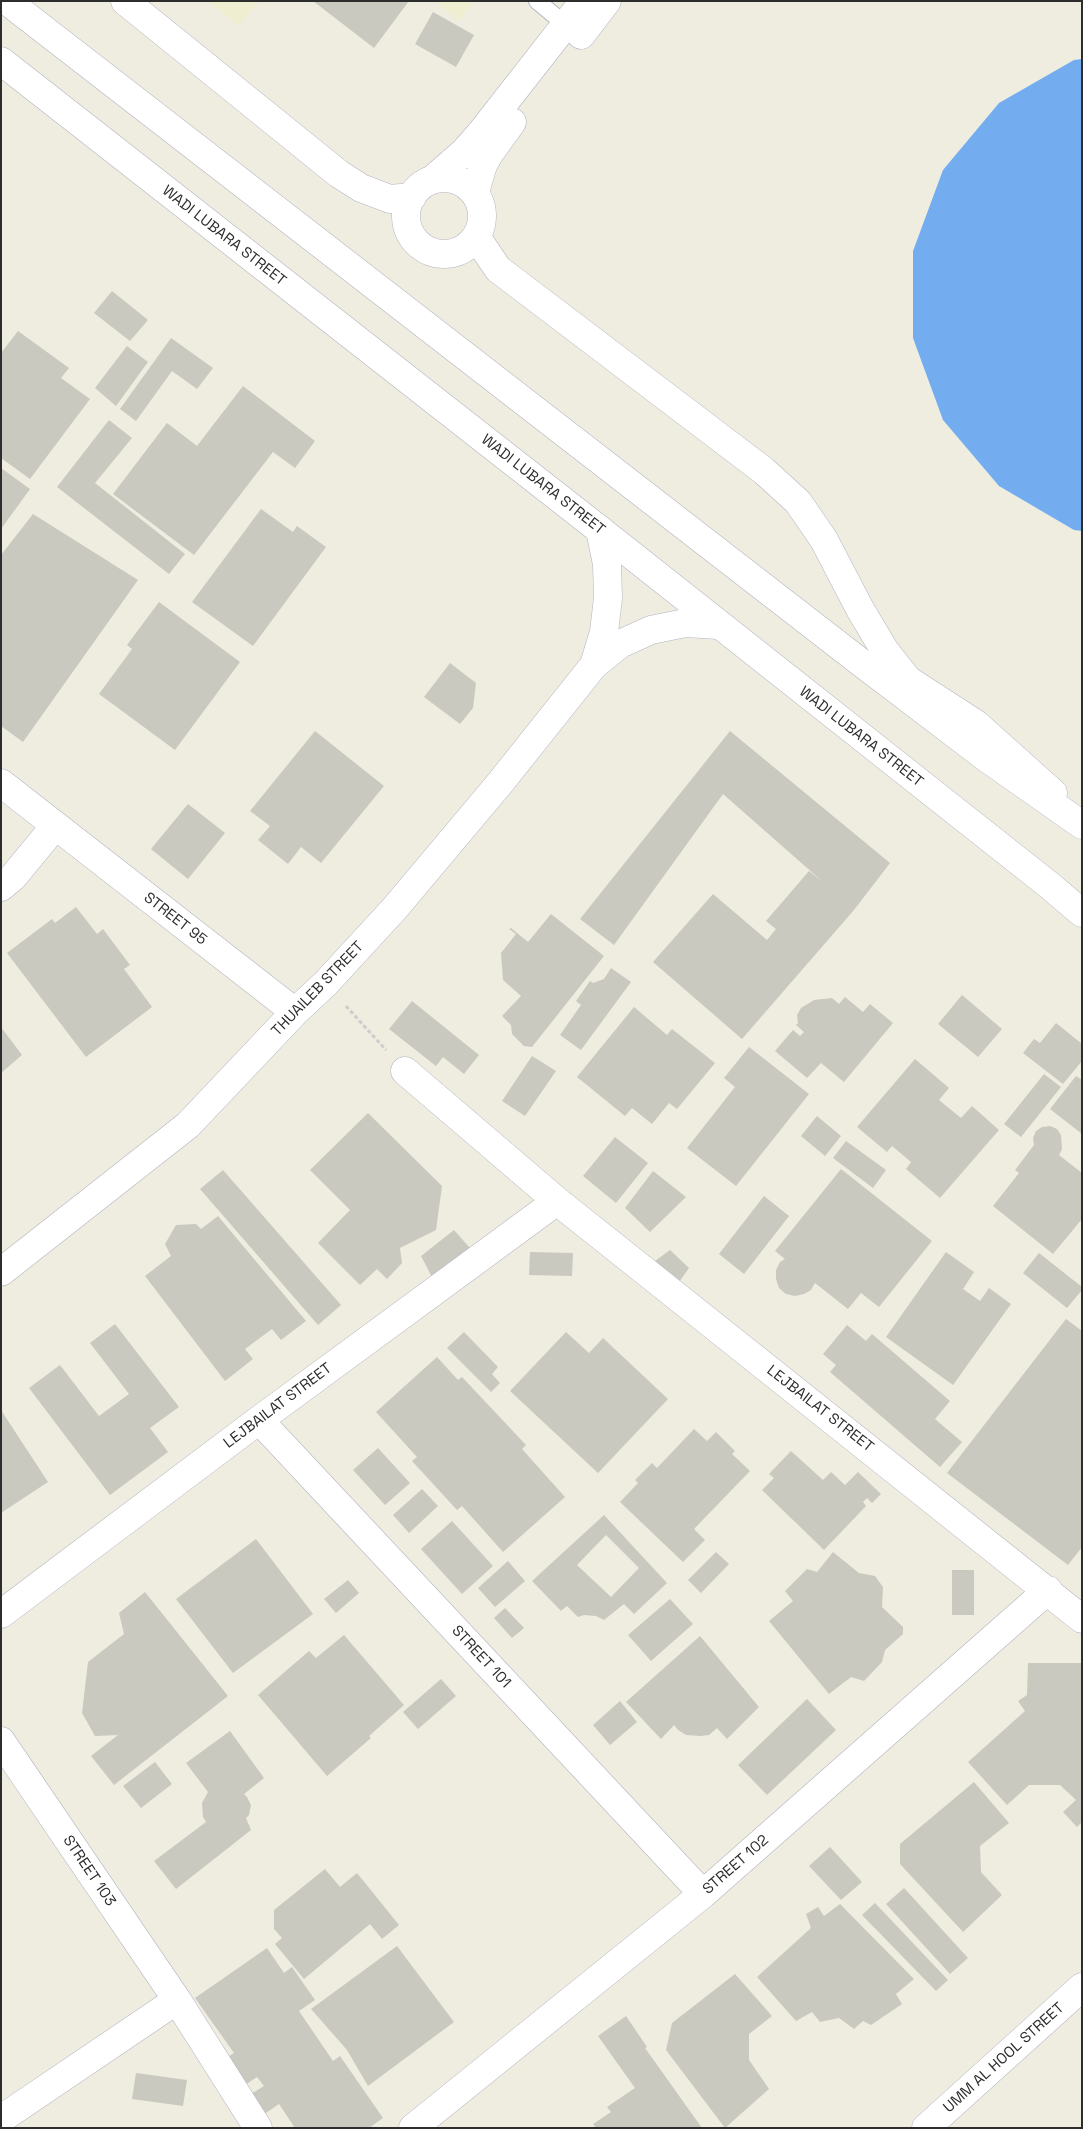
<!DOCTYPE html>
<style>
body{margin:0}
#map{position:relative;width:1083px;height:2129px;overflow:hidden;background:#efece0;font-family:"Space Grotesk",sans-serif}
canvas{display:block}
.frame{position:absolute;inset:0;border:2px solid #2d2d2d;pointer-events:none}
</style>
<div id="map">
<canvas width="1083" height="2129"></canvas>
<div class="frame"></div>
</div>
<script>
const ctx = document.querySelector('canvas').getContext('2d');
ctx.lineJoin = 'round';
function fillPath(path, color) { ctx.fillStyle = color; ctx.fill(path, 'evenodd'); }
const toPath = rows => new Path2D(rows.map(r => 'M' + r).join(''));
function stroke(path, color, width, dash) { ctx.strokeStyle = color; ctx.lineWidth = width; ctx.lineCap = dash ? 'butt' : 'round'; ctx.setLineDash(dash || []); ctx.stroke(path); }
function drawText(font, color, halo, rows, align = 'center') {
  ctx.font = font + ' "Space Grotesk",sans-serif'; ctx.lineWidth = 4.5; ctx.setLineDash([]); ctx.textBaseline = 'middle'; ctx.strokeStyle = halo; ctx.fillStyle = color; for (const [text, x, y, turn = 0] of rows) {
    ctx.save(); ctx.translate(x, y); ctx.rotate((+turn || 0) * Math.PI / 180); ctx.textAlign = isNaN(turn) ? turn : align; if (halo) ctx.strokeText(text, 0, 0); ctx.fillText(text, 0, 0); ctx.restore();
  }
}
fillPath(toPath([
 [207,1,259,1,239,26],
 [434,1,474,1,459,21]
]), '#f0eed0');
fillPath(toPath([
 [1082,59,1082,531,1074,530,999,486,943,420,913,338,913,251,943,170,999,103,1074,60]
]), '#73adf0');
fillPath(toPath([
 [313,1,409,1,374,48],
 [433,12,474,35,456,67,415,44],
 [112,291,148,320,130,341,94,313],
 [18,331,69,368,61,378,90,399,30,479,1,458,1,353],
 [171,338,213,368,197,389,172,371,136,421,120,409],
 [127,346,148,362,116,406,95,388],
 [243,386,315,441,295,468,273,452,194,555,113,494,167,423,197,446],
 [109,420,132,438,95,483,185,554,169,574,57,487],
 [1,468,30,489,1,529],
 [261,509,293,532,297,526,326,547,253,646,192,602],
 [33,514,138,580,23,742,1,726,1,555],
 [159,602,240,662,175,750,99,694,132,649,127,645],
 [450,663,476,683,473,708,460,724,424,697],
 [315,731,384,786,321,863,301,847,288,864,258,840,270,826,250,811],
 [730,731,890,863,854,910,742,1039,653,962,713,894,767,940,776,929,766,921,809,871,823,882,723,794,614,945,580,919],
 [188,804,225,833,188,879,151,849],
 [76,907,97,934,103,929,130,965,124,969,152,1007,86,1057,7,953,52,919,55,923],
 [551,914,604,956,532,1047,524,1046,512,1034,511,1025,502,1016,521,996,503,980,501,953,516,934,509,929,511,928,528,942],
 [611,968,631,982,581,1050,560,1035,581,1005,576,1001,590,981,593,983,604,979],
 [962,995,1002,1029,978,1057,938,1024],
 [845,997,863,1012,870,1004,893,1023,844,1082,821,1063,807,1078,775,1051,793,1030,800,1036,804,1032,796,1025,798,1023,797,1015,801,1008,814,1000,832,998,839,1004],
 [412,1001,479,1055,464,1074,443,1057,436,1066,389,1029],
 [634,1007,667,1035,672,1029,715,1063,677,1109,669,1103,652,1124,632,1108,625,1116,577,1077],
 [1056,1023,1082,1044,1082,1061,1063,1084,1023,1053,1034,1039,1040,1043],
 [1,1027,22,1055,1,1073],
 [749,1047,809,1094,736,1186,687,1148,735,1087,724,1078],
 [532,1056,556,1071,525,1116,502,1101],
 [915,1059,949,1088,939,1100,961,1118,972,1106,999,1130,940,1198,906,1169,911,1162,892,1146,887,1152,857,1127],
 [1044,1074,1061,1087,1021,1137,1004,1124],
 [1076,1076,1082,1080,1082,1134,1050,1109],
 [368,1113,442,1186,436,1230,400,1248,402,1263,387,1279,377,1269,360,1285,318,1243,350,1210,310,1170],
 [817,1116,841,1136,825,1156,801,1136],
 [1050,1126,1057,1129,1061,1135,1062,1149,1059,1155,1082,1173,1082,1219,1053,1254,993,1206,1019,1173,1015,1170,1034,1145,1033,1138,1036,1131,1042,1127],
 [615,1137,648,1163,616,1203,583,1176],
 [846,1141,886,1170,873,1188,833,1158],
 [841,1169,932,1241,879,1307,861,1293,848,1309,815,1283,811,1290,804,1294,795,1296,786,1294,779,1288,776,1279,776,1270,780,1262,785,1259,775,1251],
 [223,1170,341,1305,318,1325,200,1189],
 [653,1171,686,1197,650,1232,625,1208],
 [764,1196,789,1216,744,1274,719,1254],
 [218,1216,306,1321,281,1340,272,1329,245,1349,253,1359,225,1381,145,1276,171,1256,165,1244,176,1225,196,1224,201,1229],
 [454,1230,470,1248,432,1277,421,1256],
 [670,1250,689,1268,679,1282,655,1261],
 [530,1252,573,1253,572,1276,529,1275],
 [946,1252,974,1272,963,1289,980,1301,989,1288,1011,1304,953,1385,886,1337],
 [1039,1253,1082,1287,1082,1290,1067,1308,1023,1273],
 [1066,1319,1082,1331,1082,1547,1068,1565,947,1473],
 [115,1324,179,1407,150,1428,168,1452,110,1495,29,1388,60,1365,99,1416,129,1394,90,1343],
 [847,1325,866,1341,872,1334,950,1401,935,1419,962,1442,940,1467,830,1372,836,1365,823,1354],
 [464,1332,498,1367,492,1374,500,1383,491,1392,447,1348],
 [566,1332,589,1353,603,1338,668,1399,598,1473,510,1391],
 [437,1357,458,1380,462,1377,526,1445,522,1449,565,1497,503,1552,462,1506,457,1510,412,1461,417,1457,376,1412],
 [1,1410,48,1482,1,1513],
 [694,1429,707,1441,716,1432,735,1451,732,1454,750,1471,694,1529,705,1540,683,1562,620,1502,638,1483,635,1480,652,1463,657,1468],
 [378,1448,410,1483,385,1505,353,1470],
 [791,1451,823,1480,831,1472,845,1485,858,1472,881,1494,872,1503,867,1498,863,1502,866,1506,824,1550,762,1490,774,1478,769,1474],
 [422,1489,438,1506,409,1533,393,1515],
 [604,1515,667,1583,634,1614,624,1604,604,1620,596,1616,584,1615,578,1617,567,1606,561,1611,532,1581],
 [606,1535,639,1568,611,1597,577,1565],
 [452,1521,493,1566,462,1594,421,1549],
 [256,1539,313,1614,233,1673,176,1599],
 [716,1552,729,1564,701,1593,688,1580],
 [833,1552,859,1573,875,1576,883,1587,882,1607,903,1627,903,1634,885,1650,882,1662,864,1681,851,1677,829,1694,769,1621,793,1601,785,1591,807,1569,817,1572],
 [508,1561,525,1581,495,1607,478,1588],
 [952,1570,974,1570,974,1615,952,1615],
 [348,1580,359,1593,336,1613,324,1599],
 [145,1592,228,1696,114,1785,91,1756,118,1735,95,1736,82,1713,88,1662,124,1634,119,1613],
 [670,1599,693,1624,651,1661,628,1635],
 [505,1608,524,1628,512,1638,494,1618],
 [344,1635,404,1705,369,1736,371,1738,327,1776,258,1695,309,1651,316,1658],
 [700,1636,759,1707,727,1739,717,1728,709,1735,701,1736,686,1735,678,1730,674,1725,661,1739,626,1702],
 [1028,1663,1082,1663,1082,1822,1077,1827,1063,1812,1076,1800,1060,1785,1029,1785,1007,1805,968,1762,1025,1711,1018,1701,1027,1695],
 [441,1679,456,1696,418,1729,403,1712],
 [807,1699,836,1730,767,1795,738,1765],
 [620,1701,637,1722,610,1745,593,1725],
 [230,1731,264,1778,244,1794,247,1797,251,1805,249,1815,246,1818,251,1830,176,1889,154,1861,206,1822,203,1817,202,1803,208,1792,186,1763],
 [155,1762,172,1784,141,1808,123,1786],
 [974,1782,1009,1823,980,1846,981,1872,1002,1895,963,1932,900,1864,900,1844],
 [830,1847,862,1882,841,1900,809,1866],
 [325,1869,340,1887,357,1873,399,1925,382,1939,370,1924,304,1979,275,1944,282,1938,274,1929,274,1910],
 [904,1888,968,1958,950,1974,886,1904],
 [875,1903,948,1980,936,1991,862,1915],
 [840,1904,914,1979,896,1994,902,2004,871,2025,863,2021,854,2029,839,2018,820,2022,812,2012,796,2021,757,1977,811,1928,806,1914,818,1907,824,1916],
 [397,1946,454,2022,368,2086,347,2050,311,2009],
 [267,1948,284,1973,292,1967,315,2000,299,2011,333,2061,340,2056,383,2118,369,2128,295,2128,279,2104,260,2117,246,2097,264,2086,257,2077,239,2089,220,2062,234,2053,195,1998],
 [735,1974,772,2016,749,2034,749,2060,769,2089,725,2128,666,2050,672,2023],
 [626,2016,647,2047,645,2048,702,2128,596,2128,593,2124,611,2112,607,2107,635,2088,598,2036],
 [136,2073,187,2080,183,2106,132,2099]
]), '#cac9bf');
const service = toPath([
 [537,1,566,25]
]);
const minor = toPath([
 [125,1,339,174,361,188,390,199,412,197],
 [581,35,607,1],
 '406 216a38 38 0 1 1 76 0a38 38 0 1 1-76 0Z',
 [432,180,464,152,480,134,584,1],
 [475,192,483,165,489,154,512,122],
 [477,238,498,269,764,471,798,502,824,540,860,609,885,651,908,680,976,724,1053,793],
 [594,665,604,632,608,598,607,564,600,530],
 [1,783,295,1012],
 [1,887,13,877,55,826],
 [405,1071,557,1201,1082,1619],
 [1,1272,188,1125,295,1012,326,983,395,908,500,783,594,665,620,644,651,630,685,623,719,625],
 [259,1420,703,1894],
 [1,1614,259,1420,557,1201],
 [1,1741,177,2000,258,2128],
 [1,2119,177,2000],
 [413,2128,703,1894,1048,1590],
 [926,2128,1082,1987]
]);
const tertiary = toPath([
 [7,1,859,661,988,759,1082,825],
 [1,61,600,530,1049,885,1082,913]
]);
stroke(service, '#b4b3c1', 18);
stroke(minor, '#b4b3c1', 29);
stroke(tertiary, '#b4b3c1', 29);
stroke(toPath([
 [346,1006,386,1050]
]), '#cdcdcd', 3, [4, 2.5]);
stroke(service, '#fff', 16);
stroke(minor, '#fff', 28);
stroke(tertiary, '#fff', 28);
drawText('15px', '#2d2d2d', '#fff', [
 ["WADI LUBARA STREET",224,236,38],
 ["WADI LUBARA STREET",543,485,38],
 ["WADI LUBARA STREET",861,737,38],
 ["STREET 95",175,919,38],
 ["THUAILEB STREET",318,989,-46],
 ["LEJBAILAT STREET",278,1406,-37],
 ["LEJBAILAT STREET",820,1409,38],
 ["STREET 101",481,1657,47],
 ["STREET 102",736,1865,-41],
 ["STREET 103",89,1871,56],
 ["UMM AL HOOL STREET",1004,2058,-42]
]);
</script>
